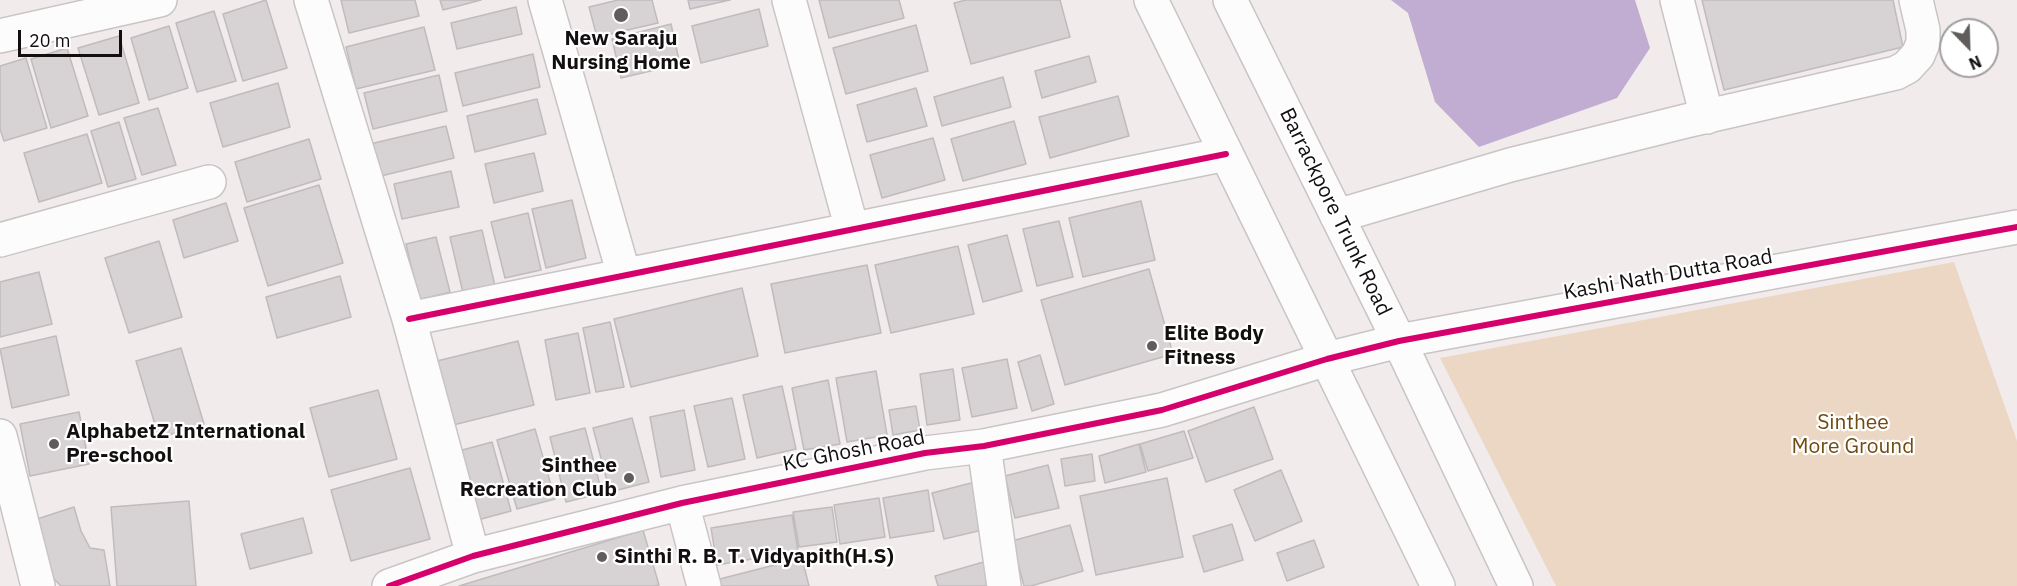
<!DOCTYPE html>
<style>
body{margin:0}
#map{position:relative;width:2017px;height:586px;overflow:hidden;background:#f2ebec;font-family:"IBM Plex Sans",sans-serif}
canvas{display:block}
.north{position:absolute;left:1939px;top:18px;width:60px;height:60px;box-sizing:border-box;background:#fff;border:2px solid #a19f9f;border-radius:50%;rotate:157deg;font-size:16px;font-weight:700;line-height:24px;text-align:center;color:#130f0f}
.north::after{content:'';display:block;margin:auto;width:21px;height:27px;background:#615c5c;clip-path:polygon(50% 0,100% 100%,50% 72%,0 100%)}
.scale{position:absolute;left:18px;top:30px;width:104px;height:27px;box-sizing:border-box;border:3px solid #130f0f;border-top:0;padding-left:8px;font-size:18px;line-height:21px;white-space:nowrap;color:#130f0f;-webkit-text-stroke:4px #fff;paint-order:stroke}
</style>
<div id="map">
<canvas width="2017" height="586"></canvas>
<div class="north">N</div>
<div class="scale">20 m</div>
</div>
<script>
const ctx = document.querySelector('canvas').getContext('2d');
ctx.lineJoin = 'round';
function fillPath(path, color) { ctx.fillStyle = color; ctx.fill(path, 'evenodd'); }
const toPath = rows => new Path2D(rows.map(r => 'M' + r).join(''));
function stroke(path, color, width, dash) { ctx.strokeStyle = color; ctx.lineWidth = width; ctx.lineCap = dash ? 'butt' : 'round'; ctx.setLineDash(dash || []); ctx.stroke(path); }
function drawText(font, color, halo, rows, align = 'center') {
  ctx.font = font + ' "IBM Plex Sans",sans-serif'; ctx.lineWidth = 4.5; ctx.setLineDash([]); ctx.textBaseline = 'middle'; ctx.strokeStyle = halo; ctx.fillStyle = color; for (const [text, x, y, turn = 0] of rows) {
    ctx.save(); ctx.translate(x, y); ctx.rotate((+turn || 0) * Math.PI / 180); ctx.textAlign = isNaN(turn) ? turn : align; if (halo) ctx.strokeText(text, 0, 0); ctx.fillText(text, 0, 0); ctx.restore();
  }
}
fillPath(toPath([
 [1954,262,2017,441,2017,586,1556,586,1440,358]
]), '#ebd7c3');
fillPath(toPath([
 [1391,0,1635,0,1650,48,1617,98,1479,147,1435,102,1408,13]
]), '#c0add1');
const building = toPath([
 [266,0,287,68,243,81,223,14,266,0],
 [341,0,415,0,419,16,349,33,341,0],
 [440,0,481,0,443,10,440,0],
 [618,0,652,0,658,23,597,37,589,7,618,0],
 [688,0,730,0,690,9,688,0],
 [819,0,899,0,904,18,829,38,819,0],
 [966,0,1060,0,1070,37,971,64,954,3,966,0],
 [1702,0,1893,0,1903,47,1724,90,1702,0],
 [516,7,522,34,457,49,451,23,516,7],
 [759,9,768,46,701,63,692,26,759,9],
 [214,11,236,81,197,92,176,23,214,11],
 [671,24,680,64,621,78,612,39,671,24],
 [916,25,928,71,846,94,833,48,916,25],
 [169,26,188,88,149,100,131,38,169,26],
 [424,27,435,70,356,89,346,47,424,27],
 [119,36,139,103,99,115,78,48,119,36],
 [67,48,88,116,51,128,31,59,67,48],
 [533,54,540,87,463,106,455,73,533,54],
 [1089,56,1096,82,1042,98,1035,71,1089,56],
 [26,58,47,128,4,141,0,129,0,66,26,58],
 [439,75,447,111,373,129,364,93,439,75],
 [1003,77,1011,107,942,126,934,97,1003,77],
 [278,83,290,127,223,147,210,103,278,83],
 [916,88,927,126,867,142,857,105,916,88],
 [1118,96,1129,136,1050,158,1039,117,1118,96],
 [537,99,546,134,475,152,467,116,537,99],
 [158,108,176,165,142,175,124,118,158,108],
 [1014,121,1026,164,963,181,951,139,1014,121],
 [119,122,136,179,108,187,91,131,119,122],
 [446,126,454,158,377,177,370,144,446,126],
 [87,134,102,183,39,202,24,153,87,134],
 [933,138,945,180,882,198,870,155,933,138],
 [309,139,321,179,247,202,235,162,309,139],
 [534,153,543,191,494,203,485,164,534,153],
 [451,171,459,207,402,219,394,184,451,171],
 [319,185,343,263,268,286,244,208,319,185],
 [572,200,586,258,546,268,532,209,572,200],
 [1141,201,1155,260,1083,277,1069,218,1141,201],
 [226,203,238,241,184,258,173,220,226,203],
 [528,213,541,270,505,278,491,222,528,213],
 [1059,221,1073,277,1037,286,1023,229,1059,221],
 [482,230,495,286,463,293,450,237,482,230],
 [1007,235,1022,291,983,302,968,245,1007,235],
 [436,237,450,292,419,300,406,244,436,237],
 [159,241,182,317,129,333,105,258,159,241],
 [958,246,974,314,891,333,875,265,958,246],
 [867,265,881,333,785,353,771,284,867,265],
 [1149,269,1173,354,1065,385,1041,300,1149,269],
 [39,272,52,324,0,337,0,282,39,272],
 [340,276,351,317,277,338,266,297,340,276],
 [742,288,758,356,631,387,614,319,742,288],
 [610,322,624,387,596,392,583,328,610,322],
 [578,333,590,393,556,400,545,340,578,333],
 [56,336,69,395,12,408,0,349,56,336],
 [518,341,534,405,445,427,429,363,518,341],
 [181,348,204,424,159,438,136,361,181,348],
 [1040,355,1054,404,1032,411,1018,362,1040,355],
 [1007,359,1017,408,972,417,962,368,1007,359],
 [953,369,960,420,927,425,920,374,953,369],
 [876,371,887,435,847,442,836,378,876,371],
 [828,380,840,444,804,450,792,388,828,380],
 [782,386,796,449,757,458,743,395,782,386],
 [378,390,397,459,329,477,310,408,378,390],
 [732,398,745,459,708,467,694,406,732,398],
 [916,406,920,430,893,435,889,410,916,406],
 [1254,407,1273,459,1206,482,1188,431,1254,407],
 [684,410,695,470,661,477,650,417,684,410],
 [79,412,89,464,30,476,20,424,79,412],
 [632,418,649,482,610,492,593,428,632,418],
 [585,428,602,493,566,502,550,437,585,428],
 [535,429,555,499,517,509,497,440,535,429],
 [1184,431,1193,458,1148,471,1140,444,1184,431],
 [492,442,511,511,474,521,455,452,492,442],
 [1139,444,1146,472,1105,483,1099,456,1139,444],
 [1092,454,1095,481,1065,486,1061,459,1092,454],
 [1048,465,1059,508,1015,518,1005,476,1048,465],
 [410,468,430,539,351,561,331,490,410,468],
 [1281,470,1302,521,1255,541,1234,490,1281,470],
 [1167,478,1183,557,1096,575,1080,496,1167,478],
 [979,481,991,528,944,539,932,493,979,481],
 [928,490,934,531,890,538,883,498,928,490],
 [879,498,885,537,840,544,834,505,879,498],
 [189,501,196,586,117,586,111,507,189,501],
 [74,507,81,531,90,548,104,550,110,586,61,586,45,570,31,521,74,507],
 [832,507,837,542,799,547,793,512,832,507],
 [792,515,798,551,717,565,711,528,792,515],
 [303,518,312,553,250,569,241,534,303,518],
 [1232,524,1243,560,1204,572,1193,536,1232,524],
 [1070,525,1083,571,1031,586,1024,586,1012,541,1070,525],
 [643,530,659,585,655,586,459,586,643,530],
 [1314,540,1324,567,1287,581,1277,553,1314,540],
 [802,558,809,586,709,586,708,582,802,558],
 [987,561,993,586,938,586,935,576,987,561]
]);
fillPath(building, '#d7d2d4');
stroke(building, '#c0bbbd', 1.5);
const minor = toPath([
 [311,0,409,319,473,556],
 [545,0,624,275],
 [789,0,852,229],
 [1677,0,1707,117],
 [0,36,160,0],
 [1337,216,1510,165,1686,121,1896,73,1907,67,1918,55,1923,43,1923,30,1916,0],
 [0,240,209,182],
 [409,319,1226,154],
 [0,436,38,586],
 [984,446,1004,586],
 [682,503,704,586],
 [389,586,473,556,682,503,925,453,984,446,1162,410,1327,359,1399,341,2017,227]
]);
const major = toPath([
 [1151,0,1438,586],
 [1230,0,1399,341,1516,586]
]);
stroke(minor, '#cac4c6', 36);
stroke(major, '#cac4c6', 36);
stroke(minor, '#fdfcfc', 33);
stroke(major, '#fdfcfc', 33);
stroke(toPath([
 [409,319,1226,154],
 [389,586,473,556,682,503,925,453,984,446,1162,410,1327,359,1399,341,2017,227]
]), '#d6006c', 6);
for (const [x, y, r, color] of [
 [621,15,8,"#615c5c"],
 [1152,346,6,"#615c5c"],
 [54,444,6,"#615c5c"],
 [629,478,6,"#615c5c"],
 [602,557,6,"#615c5c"]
]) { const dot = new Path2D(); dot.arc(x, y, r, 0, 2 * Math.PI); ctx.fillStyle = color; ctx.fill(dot); stroke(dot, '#fff', 2); }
drawText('bold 21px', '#130f0f', '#fff', [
 ["New Saraju",621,39,"center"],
 ["Nursing Home",621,63,"center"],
 ["Elite Body",1164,334],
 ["Fitness",1164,358],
 ["AlphabetZ International",66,432],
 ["Pre-school",66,456],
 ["Sinthee",617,466,"right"],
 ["Recreation Club",617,490,"right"],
 ["Sinthi R. B. T. Vidyapith(H.S)",614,557]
], 'left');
drawText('21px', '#130f0f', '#fff', [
 ["Barrackpore Trunk Road",1335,212,64],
 ["Kashi Nath Dutta Road",1668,275,-10],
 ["KC Ghosh Road",854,451,-11]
]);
drawText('21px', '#704c12', '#fff', [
 ["Sinthee",1853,423],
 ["More Ground",1853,447]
]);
</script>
